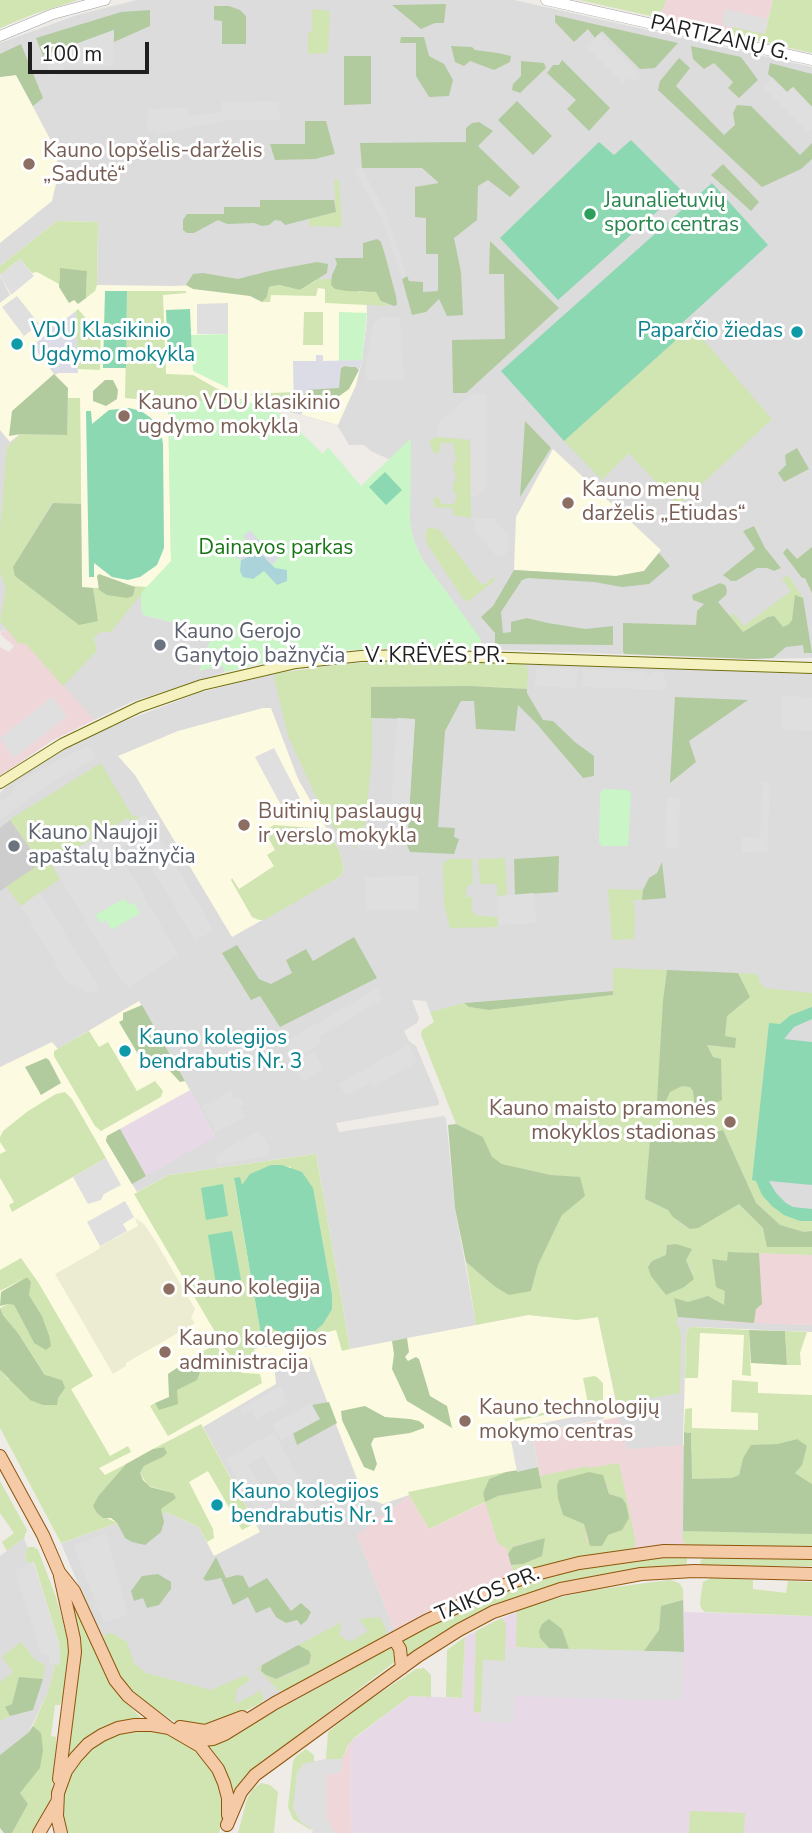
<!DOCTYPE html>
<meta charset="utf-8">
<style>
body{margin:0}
#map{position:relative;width:812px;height:1833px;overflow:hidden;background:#efebe7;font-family:"Nunito Sans",sans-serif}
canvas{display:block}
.scale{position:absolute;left:28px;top:42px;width:121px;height:32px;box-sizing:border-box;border:4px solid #1f1f1f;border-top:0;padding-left:9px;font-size:21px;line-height:24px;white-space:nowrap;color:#1f1f1f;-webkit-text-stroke:5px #fff;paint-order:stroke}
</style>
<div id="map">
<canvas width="812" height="1833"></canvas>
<div class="scale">100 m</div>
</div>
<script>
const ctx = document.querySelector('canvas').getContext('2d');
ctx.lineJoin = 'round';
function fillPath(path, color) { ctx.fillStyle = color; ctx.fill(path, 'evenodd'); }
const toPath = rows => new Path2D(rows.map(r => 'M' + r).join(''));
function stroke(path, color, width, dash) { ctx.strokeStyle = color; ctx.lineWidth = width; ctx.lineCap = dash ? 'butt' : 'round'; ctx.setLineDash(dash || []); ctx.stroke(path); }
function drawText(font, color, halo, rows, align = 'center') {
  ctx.font = font + ' "Nunito Sans",sans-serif'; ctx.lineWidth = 6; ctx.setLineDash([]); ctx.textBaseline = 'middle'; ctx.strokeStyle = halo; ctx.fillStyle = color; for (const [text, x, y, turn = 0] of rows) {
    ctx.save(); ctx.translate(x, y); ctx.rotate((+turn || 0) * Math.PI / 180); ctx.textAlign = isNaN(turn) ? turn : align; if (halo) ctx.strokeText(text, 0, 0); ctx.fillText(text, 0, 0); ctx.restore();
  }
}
fillPath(toPath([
 [137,0,514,0,812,67,812,658,753,659,479,649,480,640,422,559,414,541,395,462,371,451,364,445,349,445,337,425,278,408,141,593,141,609,144,615,193,628,212,636,200,670,223,665,225,672,131,702,94,720,5,629,0,632,0,43,77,15],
 [413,660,812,674,812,1255,728,1252,723,1321,812,1325,812,1548,686,1545,683,1541,498,1496,429,1529,357,1535,395,1632,223,1722,172,1720,140,1698,124,1681,104,1645,61,1543,0,1428,0,793,10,783,46,758,104,729,198,693,278,673,344,664],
 [613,968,634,1323,476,1325,455,1208,446,1119,444,1116,339,1132,336,1123,439,1105,439,1101,416,1046,409,1041,404,1031,417,1023,419,1018,412,1000,426,1001,430,1012,465,1003,613,991],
 [190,1090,215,1137,120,1129],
 [24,1538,28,1549,25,1555,60,1664,55,1665,49,1689,29,1732,0,1755,0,1556]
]), '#dddcdd');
fillPath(toPath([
 [666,0,773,0,763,41,655,17,663,9],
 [5,629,18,642,26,643,94,720,53,740,0,776,0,647,9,652,14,646,0,634],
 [728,1252,812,1255,812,1325,723,1322],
 [619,1417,627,1449,683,1445,682,1537,686,1545,601,1553,567,1561,445,1604,395,1632,357,1535,409,1495,429,1529,540,1476,531,1434],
 [350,1742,351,1831,354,1833,313,1833,303,1764,326,1759,342,1759]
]), '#efd7d9');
fillPath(toPath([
 [190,1090,215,1137,146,1176,120,1129],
 [670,1580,679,1583,683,1589,684,1612,812,1616,812,1833,354,1833,351,1831,350,1742,410,1696,462,1698,465,1637,495,1621,541,1602,593,1590]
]), '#e8d9e7');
fillPath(toPath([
 [16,75,57,152,58,175,52,201,0,243,0,77],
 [57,221,98,222,97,285,172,286,366,278,367,318,362,360,356,385,338,425,278,408,272,412,168,402,171,561,147,587,82,588,80,398,65,398,10,442,0,430,0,303,10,295,0,275,0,266],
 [553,449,661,550,644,571,616,576,514,570,516,517],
 [263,708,271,708,298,779,339,850,344,869,341,876,232,937,135,775,118,756,178,731],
 [139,1001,190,1090,107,1136,106,1141,137,1192,169,1175,316,1154,350,1349,528,1315,577,1320,598,1317,619,1417,532,1434,542,1488,498,1496,429,1529,409,1495,383,1504,364,1497,310,1357,274,1364,276,1384,203,1427,260,1532,214,1556,199,1527,166,1512,125,1538,117,1523,61,1543,0,1428,0,1067,52,1042,58,1049],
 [693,1327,812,1332,812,1534,683,1445,686,1336,688,1329]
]), '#fdfae2');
fillPath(toPath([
 [10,820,41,864,0,891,0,828]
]), '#cdcdcd');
fillPath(toPath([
 [135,1218,144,1224,156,1242,195,1309,191,1318,195,1323,126,1363,126,1366,113,1374,55,1274,99,1249,100,1246,138,1226]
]), '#ececd3');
fillPath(toPath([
 [0,0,78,0,34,14,0,28],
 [579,0,666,0,663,9,655,17],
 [773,0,812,0,812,53,732,35,732,27,765,34],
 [312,9,330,11,328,53,308,54,308,33,312,31],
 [334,180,339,180,342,227,309,226,309,219,336,212],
 [57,221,98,222,97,285,95,291,86,298,87,271,60,269,59,284,37,272,32,273,20,259,0,275,0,266],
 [318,279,331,279,359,292,376,292,381,301,390,306,325,303,325,289,318,288,316,296,271,295,270,302,262,302,267,297,269,287,279,285,300,290],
 [127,291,185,291,187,293,163,295,166,374,193,375,230,396,244,400,168,402,125,398],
 [78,309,93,327,101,327,100,370,78,369,76,311],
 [304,312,323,312,323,345,303,345],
 [688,322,772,419,678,506,629,453,602,480,564,441,675,341,669,334,680,325,682,327],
 [294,392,294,413,277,408,250,394],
 [68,398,80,398,81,504,52,503,13,567,98,621,93,588,136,590,133,586,147,587,111,632,100,632,93,639,97,647,96,652,63,686,26,644,18,643,0,621,6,588,0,573,0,531,7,447,21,434,67,435],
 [437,437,470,440,471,518,453,515,453,508,434,507,434,497,439,498,441,504,453,504,456,500,456,493,453,492,453,482,456,481,453,462,456,462,453,443,441,443,439,453,434,453,429,440],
 [428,528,439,529,479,582,484,585,494,577,495,580,469,601,464,600,427,544,425,535],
 [788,575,803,598,795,596,792,620,789,624,783,627,774,616,768,617,743,632,730,616,733,613,744,626,791,591,782,579],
 [413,660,522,664,527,667,528,674,527,689,469,686,372,687,372,757,365,826,353,831,352,841,359,850,345,841,327,820,288,736,274,677,278,673,344,664],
 [101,763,133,817,137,815,139,818,131,823,128,818,51,864,60,879,21,906,6,887,41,863,10,820,12,818],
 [274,825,326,829,339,850,344,869,341,876,264,920,259,920,252,917,231,880,232,878,239,889,274,866,267,855,275,850,264,830],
 [505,858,507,895,497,896,497,884,480,884,478,859],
 [449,859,472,859,473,883,466,888,466,897,472,897,472,913,476,913,476,916,498,917,498,927,450,928,444,905,443,863],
 [608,889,643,890,642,900,633,900,635,915,634,939,612,940],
 [613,968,667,970,663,1001,662,1035,669,1092,682,1086,690,1087,693,1091,695,1110,722,1100,721,1060,713,1057,706,1045,734,1048,725,1037,727,1016,750,997,738,973,757,974,760,983,765,988,812,993,812,1007,791,1015,780,1025,769,1024,752,1180,756,1180,762,1195,772,1206,800,1221,812,1221,812,1231,804,1232,780,1225,756,1203,723,1130,681,1143,654,1138,650,1140,645,1199,668,1210,682,1225,739,1204,763,1228,768,1247,812,1247,812,1255,729,1252,724,1306,708,1296,688,1302,674,1299,678,1317,676,1323,680,1328,681,1336,680,1393,617,1404,598,1317,577,1320,528,1315,476,1325,466,1262,494,1286,531,1291,538,1265,580,1178,551,1175,502,1164,492,1158,483,1137,456,1124,421,1035,422,1030,434,1022,430,1012,464,1003,469,1007,489,1010,613,995],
 [676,1244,691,1250,686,1260,692,1271,652,1261,666,1255,668,1245],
 [89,1031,99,1047,108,1042,137,1091,155,1081,163,1091,161,1097,101,1131,95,1126,54,1056,54,1051],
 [65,1092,72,1099,106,1158,12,1212,9,1205,14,1202,0,1178,0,1154,6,1151,0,1142,0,1137,3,1131,28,1111,56,1094],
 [316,1154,350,1349,342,1351,336,1330,269,1346,265,1323,291,1167,271,1165,242,1186,234,1179,263,1347,254,1349,259,1369,239,1366,225,1349,134,1194,169,1175],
 [21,1258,38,1282,93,1376,71,1389,110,1456,128,1446,131,1452,99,1468,105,1475,126,1464,99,1495,97,1513,117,1523,61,1543,0,1428,0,1370,8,1379,58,1398,62,1380,46,1376,18,1333,3,1315,0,1308,8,1304,14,1305,34,1343,49,1335,42,1316,29,1295,30,1282,27,1277,0,1291,0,1270],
 [693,1327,749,1330,751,1376,742,1375,744,1335,700,1333,698,1378,685,1378,686,1336,688,1329],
 [785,1331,807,1332,800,1353,801,1365,787,1365],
 [212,1347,218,1348,233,1369,243,1373,260,1374,262,1383,168,1436,150,1406,155,1403,160,1410,206,1356,200,1352],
 [594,1376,597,1377,603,1383,603,1402,508,1423,507,1420,588,1404,583,1378],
 [732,1380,758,1382,758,1393,812,1395,812,1484,795,1473,797,1439,777,1444,751,1446,743,1458,739,1475,731,1478,692,1479,691,1433,684,1432,685,1409,692,1408,692,1428,758,1430,758,1413,731,1412],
 [201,1424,255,1523,242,1530,208,1471,189,1482,213,1529,214,1538,207,1542,199,1527,166,1512,162,1515,161,1509,173,1493,148,1486,140,1473,144,1466,163,1457,163,1447,153,1449],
 [619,1463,636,1544,632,1549,567,1561,525,1573,514,1571,511,1565,523,1564,542,1556,545,1538,514,1546,508,1554,507,1549,498,1543,485,1502,429,1529,409,1495,408,1492,506,1472,489,1479,483,1493,486,1501,498,1496,542,1488,540,1476,588,1466,589,1468],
 [607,1484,609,1494,622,1498,622,1530,587,1542,584,1524],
 [0,1481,27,1530,24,1538,7,1551,2,1542,14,1533,0,1513],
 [683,1531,812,1534,812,1548,686,1545,683,1541],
 [28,1547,34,1547,38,1550,56,1597,68,1640,70,1657,65,1691,60,1705,55,1705,51,1736,56,1737,57,1761,49,1803,33,1833,12,1833,28,1804,20,1793,22,1789,40,1768,41,1734,33,1726,49,1689,55,1665,60,1664,59,1643,34,1562,28,1564,25,1555],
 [688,1554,686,1566,587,1578,550,1586,509,1600,409,1657,401,1640,495,1594,581,1566],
 [703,1558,812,1558,812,1566,702,1566,700,1562],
 [711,1578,753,1580,753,1589,786,1593,788,1581,812,1582,812,1616,705,1612,701,1608,700,1603,702,1588,703,1582],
 [670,1580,679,1583,683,1589,683,1600,661,1606,659,1630,644,1651,569,1649,562,1629,540,1638,550,1649,516,1647,517,1611,541,1602,593,1590],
 [73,1601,114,1690,143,1720,131,1722,66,1763],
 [380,1617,386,1629,386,1638,284,1691,275,1690,277,1689,259,1670,256,1670,262,1665,261,1671,271,1678,277,1679,287,1675,309,1664,311,1659,309,1651,298,1645,342,1622,339,1635,350,1642,368,1631,359,1619],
 [502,1618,506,1624,505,1661,483,1660,481,1713,474,1712,476,1631],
 [112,1633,127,1642,134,1663,146,1673,211,1690,246,1675,250,1680,237,1689,235,1704,257,1693,258,1689,264,1697,261,1703,214,1726,186,1726,172,1720,140,1698,124,1681,113,1664,102,1638,106,1634],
 [465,1637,462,1698,446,1697,447,1650],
 [21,1642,36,1661,45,1664,43,1679,19,1677,12,1704,5,1707,10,1716,0,1721,0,1682,13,1672,2,1657],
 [389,1648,394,1649,396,1661,264,1761,245,1778,232,1801,206,1746,230,1736,340,1676,360,1661],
 [424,1668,431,1675,431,1697,410,1696,354,1738,348,1745,342,1759,326,1759,328,1732,362,1705,416,1669],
 [146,1730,166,1733,192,1747,206,1761,216,1778,222,1797,223,1816,219,1833,66,1833,62,1808,65,1789,72,1771,91,1748,108,1737,127,1731],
 [306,1749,314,1755,314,1762,303,1764,300,1821,311,1828,311,1830,293,1819,288,1807,293,1762,295,1757],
 [261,1783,270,1785,278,1792,274,1833,238,1833,247,1799,253,1789],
 [690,1811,745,1813,744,1833,689,1833]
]), '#d0e5b1');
fillPath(toPath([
 [446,4,444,23,435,23,421,29,392,5],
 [214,6,229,6,240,10,246,16,246,44,222,44,222,21,214,20],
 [150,10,150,26,114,42,114,30,43,56,36,38,121,12],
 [555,15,594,24,678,43,655,68,640,69,602,31,595,38,588,29,574,42,555,22],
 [401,37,424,37,429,56,444,64,453,80,449,96,429,97,416,76,416,43,400,43],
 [21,44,43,98,33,106,16,75,0,77,0,54],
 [451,46,472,47,475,50,498,53,511,56,510,62,494,70,470,61,464,66,455,62],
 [691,46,741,57,758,80,739,98,728,88,733,82,714,63,704,69,693,59],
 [344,56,371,56,371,104,344,105],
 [679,58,690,68,676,86,724,135,735,125,733,113,737,105,751,106,800,155,812,143,812,159,801,169,762,187,658,90,660,81],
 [562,60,610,108,589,131,567,109,576,100,547,73,553,65,559,65],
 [521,61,544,63,546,68,520,93,512,90,513,84,521,76],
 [770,63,812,74,812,107,793,87,787,92,768,74],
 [517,101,552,136,533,155,498,120],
 [305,121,326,121,335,154,315,159,275,160,270,144,305,144],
 [479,122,493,131,478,146,520,187,510,197,488,180,478,186,477,220,454,238,461,272,463,315,447,316,439,299,426,312,412,315,402,279,407,276,409,281,423,282,423,292,438,291,438,254,426,254,426,218,415,217,415,187,439,183,422,168,362,168,360,143,466,142,466,128,472,123],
 [723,164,759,202,751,211,711,175],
 [260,200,334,200,336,212,285,225,281,221,275,220,269,225,262,226,254,223,227,224,218,220,194,233,187,233,183,230,183,220,187,214,224,214,224,207,260,207],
 [377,239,381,242,385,255,396,296,397,305,394,306,381,301,376,292,347,291,335,289,331,285,332,275,337,264,335,258,363,258,363,243],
 [490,241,559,308,466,393,453,393,452,340,505,339,504,274,489,274],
 [317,262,328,264,327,273,300,290,279,285,269,287,267,297,262,302,250,296,193,289,186,285,193,274,203,273,238,279,269,271],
 [60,268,87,271,86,298,78,304,74,300,69,303,59,287],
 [344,366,356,367,359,370,349,389,331,402,322,400,310,406,306,405,302,398,306,390],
 [54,374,68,388,67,435,21,434,9,436,12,411],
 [105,380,113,380,118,390,117,399,106,406,93,401,93,391],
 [525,421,551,448,520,497],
 [797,448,809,469,784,482,778,473,786,465,785,455],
 [53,503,81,504,82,587,93,588,98,621,79,625,15,576,13,567],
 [754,526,765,548,781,568,774,571,767,568,757,568,736,581,731,581,723,575,755,549,743,531],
 [812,547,812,593,805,578,802,578,783,553,787,548,797,559],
 [659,553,670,566,649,584,622,587,594,582,528,578,522,580,501,612,503,633,511,632,511,622,527,618,548,623,585,629,613,626,613,645,495,644,495,633,481,617,493,606,514,570,616,576,644,571],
 [99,574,135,587,133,596,127,598,107,595,99,590,97,576],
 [720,583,725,585,727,590,726,595,718,602,743,632,768,617,774,616,783,627,789,624,792,620,795,595,803,598,812,653,804,653,803,645,786,647,773,658,753,659,625,654,623,652,623,623,696,625,697,611,704,604,693,600,692,595],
 [469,686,527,689,527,693,543,720,553,721,576,743,594,756,594,776,583,778,536,723,518,705,515,731,476,729,474,701,461,701,445,731,438,827,455,828,454,837,459,839,454,854,410,852,407,845,415,719,371,718,371,687],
 [675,697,748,700,689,741,696,762,670,783],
 [559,856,558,892,515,895,514,859],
 [662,862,666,898,642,900,643,890,649,878,657,873],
 [354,937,377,978,280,1027,260,996,251,1000,222,953,237,945,259,979,271,984,292,973,286,960,306,949,313,961],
 [667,970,738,973,750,997,727,1016,725,1036,736,1038,735,1048,707,1045,713,1057,721,1059,722,1100,706,1107,699,1113,695,1110,693,1091,690,1087,682,1086,670,1092,661,1111,657,1100,663,1001],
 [613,991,613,995,489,1010,469,1007,464,1003],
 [142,1005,173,1060,185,1081,180,1082,156,1056,142,1061,119,1022,123,1020,123,1013],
 [46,1058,49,1060,61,1083,41,1095,25,1067],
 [456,1124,483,1137,492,1157,502,1164,551,1175,580,1177,585,1196,562,1215,538,1265,531,1291,509,1295,494,1286,466,1262,455,1208,448,1125],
 [120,1129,146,1176,132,1184,106,1141,107,1136],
 [723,1130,756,1203,780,1225,804,1232,812,1231,812,1247,767,1247,763,1228,739,1204,698,1228,690,1229,673,1217,668,1210,645,1199,650,1140,654,1137,681,1143],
 [676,1244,692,1249,686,1260,694,1279,684,1287,666,1295,651,1276,648,1267,652,1261,666,1255,667,1245],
 [728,1252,759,1253,762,1304,756,1309,754,1323,678,1317,674,1298,688,1302,708,1296,724,1305,725,1291,716,1287,712,1259,727,1261],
 [27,1277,31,1282,29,1295,42,1316,49,1335,51,1346,46,1350,34,1343,14,1305,8,1304,0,1306,1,1292],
 [0,1308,3,1315,18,1333,45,1375,62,1380,65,1388,58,1398,57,1405,43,1405,30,1400,0,1370],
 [749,1330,785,1331,787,1365,751,1363],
 [407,1338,409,1352,405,1357,408,1361,416,1357,419,1359,430,1396,447,1406,452,1428,407,1401,392,1369,394,1354,392,1341],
 [200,1352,206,1356,197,1380,177,1390,178,1404,159,1410,155,1403,169,1397,168,1374],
 [329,1402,337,1423,297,1445,293,1433,319,1419,312,1405],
 [365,1406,385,1417,410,1419,419,1421,424,1425,424,1428,410,1433,374,1438,371,1444,377,1464,374,1471,364,1467,342,1420,341,1411],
 [684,1432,691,1433,692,1479,731,1478,739,1475,743,1458,751,1445,777,1444,797,1439,807,1446,802,1465,795,1473,812,1484,812,1534,683,1531],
 [164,1447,167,1453,163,1457,144,1466,140,1473,143,1480,150,1487,173,1493,176,1498,161,1509,164,1522,161,1532,145,1545,132,1542,125,1538,117,1523,111,1518,103,1518,97,1513,93,1506,99,1495,126,1464,153,1449],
 [538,1467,542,1488,498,1496,485,1502,483,1493,489,1479,506,1472],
 [589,1472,603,1475,609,1494,622,1498,626,1504,629,1518,622,1530,608,1535,602,1546,590,1546,584,1524,563,1515,558,1498,557,1486,559,1480],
 [545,1538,542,1556,523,1564,511,1565,508,1554,513,1547],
 [216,1557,226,1578,237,1575,243,1576,249,1588,267,1578,291,1611,301,1603,311,1612,307,1620,301,1625,297,1620,286,1623,276,1617,270,1607,256,1613,248,1597,233,1605,221,1578,207,1581,203,1579],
 [158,1574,171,1582,171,1589,159,1605,147,1608,143,1598,134,1601,131,1591,142,1576],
 [683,1600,684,1652,644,1651,659,1630,661,1606],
 [549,1619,562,1629,569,1649,550,1649,540,1638,539,1631,542,1624],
 [298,1645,309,1651,311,1655,309,1664,276,1679,266,1675,261,1671,262,1665],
 [19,1677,43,1679,33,1710,10,1716,5,1707,12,1704],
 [33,1726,41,1733,43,1750,40,1768,20,1793,28,1804,12,1833,4,1833,0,1828,0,1755,29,1732]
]), '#b1cb9e');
fillPath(toPath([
 [339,312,367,313,362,360,339,361],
 [228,334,228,388,193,371,191,335],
 [244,400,283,415,323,454,328,447,361,486,411,438,410,523,414,541,422,559,476,632,481,640,479,649,418,647,348,650,272,661,225,672,222,665,199,671,212,636,193,628,144,615,141,609,141,593,171,561,168,402],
 [604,789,628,790,631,794,628,846,602,846,599,842,600,793],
 [125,898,134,902,141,913,112,930,100,923,95,915]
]), '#c9f5c7');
fillPath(toPath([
 [631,140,681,190,558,300,500,238,599,142,614,155],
 [712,183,768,245,670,334,675,341,564,441,501,371],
 [105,291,127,291,126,368,103,368],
 [190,309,192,357,168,358,166,310],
 [129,408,141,411,151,418,161,432,163,444,164,548,157,565,140,577,128,580,112,577,94,563,94,577,89,577,86,411,91,411,92,424,109,410],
 [385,472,402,490,386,505,369,487],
 [812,1007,812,1019,794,1027,784,1039,812,1042,812,1185,769,1181,776,1193,786,1203,793,1207,812,1209,812,1221,800,1221,784,1215,772,1206,762,1195,756,1181,752,1180,769,1023,780,1024,791,1015],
 [271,1165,282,1165,302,1172,313,1188,332,1295,332,1309,323,1324,315,1331,304,1335,292,1336,281,1334,266,1324,269,1346,263,1347,234,1178,240,1177,242,1185,250,1174],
 [223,1184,228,1216,206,1220,201,1188],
 [232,1231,241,1280,216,1284,208,1235]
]), '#8bd8b2');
fillPath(toPath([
 [725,9,768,19,765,34,722,25],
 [114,30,113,66,65,67,51,77,43,56],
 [599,34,642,75,635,82,630,78,623,83,586,46],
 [772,77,787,92,793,87,812,107,812,128,808,132,763,87],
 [279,101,280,120,230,120,157,135,153,131,147,131,148,109,188,108,189,116,221,112,221,102],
 [357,168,362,168,384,209,407,276,402,279,382,219,354,170],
 [20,259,34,276,11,295,0,275],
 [17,296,39,324,24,336,2,307],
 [228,303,228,334,197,334,197,304],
 [381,317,400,317,404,381,367,380,365,372,373,323],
 [471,394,486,394,487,489,471,499,471,438,437,437,437,424],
 [474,518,495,519,509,538,507,553,501,558,495,555,476,532],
 [536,667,578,669,575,688,535,686],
 [582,669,647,672,646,675,652,676,654,672,662,672,666,680,666,690,583,687],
 [782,696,812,697,812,731,782,730],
 [52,697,67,716,14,758,0,738],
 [397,718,415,719,407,845,386,847,385,851,359,850,352,841,353,831,389,832],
 [86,746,91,747,97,758,54,781,0,820,0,802,12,793,13,788,44,768],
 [274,748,311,820,289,820,255,757],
 [763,782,770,783,767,853,742,852,742,837,760,838],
 [667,798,680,798,678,849,665,848],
 [145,814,214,930,195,941,135,840,117,850,179,955,129,987,125,983,123,984,51,863,128,818,131,822],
 [124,898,129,905,134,902,140,913,112,930,106,920,100,923,95,915],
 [418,876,418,910,366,910,365,877],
 [40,892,99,988,89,994,66,981,21,906],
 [534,893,536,923,499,925,497,896],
 [377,988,383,999,319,1037,321,1043,302,1054,304,1057,314,1051,324,1069,302,1082,285,1053,290,1050,285,1042],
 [409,1044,417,1062,373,1087,371,1083,346,1096,339,1084],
 [231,1091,235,1098,240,1096,245,1104,240,1108,245,1117,216,1132,202,1106],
 [259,1130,269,1147,270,1156,217,1164,216,1155],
 [106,1158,121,1185,104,1194,101,1200,88,1204,73,1177],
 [125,1201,134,1217,123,1224,127,1231,100,1246,87,1222],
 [281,1386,287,1403,256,1419,251,1410,243,1414,240,1409],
 [311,1403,320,1419,281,1440,272,1424],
 [602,1411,604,1419,532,1434,538,1467,517,1472,509,1430],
 [274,1432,315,1508,299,1515,263,1456,248,1465,283,1525,262,1524,226,1459],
 [106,1533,128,1615,107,1622,103,1620,73,1546],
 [33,1561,59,1643,60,1664,49,1664,49,1656,39,1651,35,1632,15,1571],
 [505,1647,684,1652,682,1701,515,1696,513,1723,481,1722,483,1660,505,1661],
 [326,1759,342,1759,342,1772,327,1775,326,1817,335,1833,317,1833,300,1821,293,1809,297,1772,303,1764]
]), '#dfdfdf');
fillPath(toPath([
 [76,311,78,373,58,373,55,375,32,346,49,332,46,329,52,324,55,327],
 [316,355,323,355,323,361,362,360,359,370,356,367,344,366,341,368,339,388,306,390,302,398,302,415,294,413,293,361,316,361],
 [250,530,265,547,280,556,272,565,268,560,237,559,228,548,230,546,235,551,247,542,243,536]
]), '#dbdce5');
fillPath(toPath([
 [255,554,262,555,275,568,287,570,287,581,277,585,264,571,253,579,243,577,240,571,241,560]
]), '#aad4d9');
const tertiary = toPath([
 [546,0,812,60],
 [0,36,53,14,105,0]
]);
const secondary = toPath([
 [0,783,62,744,139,707,202,685,296,663,361,656,418,655,812,668]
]);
const primary = toPath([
 [0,1456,43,1535,59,1572,74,1591,115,1680,128,1696,169,1728],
 [394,1639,400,1649,402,1668],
 [180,1727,205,1731,242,1717],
 [193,1741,213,1739,225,1734,275,1703,426,1621,512,1582,536,1574,579,1563,664,1551,812,1553],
 [59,1779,75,1652,74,1639,60,1576],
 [227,1825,241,1792,255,1775,418,1656,459,1630,493,1612,561,1589,641,1574,694,1571,812,1574],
 [39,1833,57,1802],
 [61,1833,57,1816,58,1793,66,1771,76,1757,88,1744,102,1735,118,1728,135,1725,152,1725,169,1728,200,1746,218,1769,224,1783,228,1798,228,1815]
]);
stroke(tertiary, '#a0a0a0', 11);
stroke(secondary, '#6f6f0e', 12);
stroke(primary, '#8f550c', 14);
stroke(tertiary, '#fff', 10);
stroke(secondary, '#f5f2bf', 10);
stroke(primary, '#f5caa6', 12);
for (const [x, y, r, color] of [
 [29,164,7,"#8d6e63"],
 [590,214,7,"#2e9e5b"],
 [797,332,7,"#0f9aa8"],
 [17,344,7,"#0f9aa8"],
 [124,416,7,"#8d6e63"],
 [568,503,7,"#8d6e63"],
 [160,645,7,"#6b7280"],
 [244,825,7,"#8d6e63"],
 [14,846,7,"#6b7280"],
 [125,1051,7,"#0f9aa8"],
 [730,1122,7,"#8d6e63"],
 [169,1289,7,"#8d6e63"],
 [165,1352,7,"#8d6e63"],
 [465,1421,7,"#8d6e63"],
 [217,1505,7,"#0f9aa8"]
]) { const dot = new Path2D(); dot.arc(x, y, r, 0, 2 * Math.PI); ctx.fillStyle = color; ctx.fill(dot); stroke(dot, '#fff', 2.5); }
drawText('21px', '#1f1f1f', '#fff', [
 ["PARTIZANŲ G.",720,39,13],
 ["V. KRĖVĖS PR.",435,657],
 ["TAIKOS PR.",488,1595,-23]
]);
drawText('21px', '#785e54', '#fff', [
 ["Kauno lopšelis-darželis",43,152],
 ["„Sadutė“",43,176],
 ["Kauno VDU klasikinio",138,404],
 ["ugdymo mokykla",138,428],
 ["Kauno menų",582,491],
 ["darželis „Etiudas“",582,515],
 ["Buitinių paslaugų",258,813],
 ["ir verslo mokykla",258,837],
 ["Kauno maisto pramonės",716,1110,"right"],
 ["mokyklos stadionas",716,1134,"right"],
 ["Kauno kolegija",183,1289],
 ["Kauno kolegijos",179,1340],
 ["administracija",179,1364],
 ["Kauno technologijų",479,1409],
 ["mokymo centras",479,1433]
], 'left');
drawText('21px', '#27864d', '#fff', [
 ["Jaunalietuvių",604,202],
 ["sporto centras",604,226]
], 'left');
drawText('21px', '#0d838f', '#fff', [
 ["VDU Klasikinio",31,332],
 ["Ugdymo mokykla",31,356],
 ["Paparčio žiedas",783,332,"right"],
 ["Kauno kolegijos",139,1039],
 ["bendrabutis Nr. 3",139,1063],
 ["Kauno kolegijos",231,1493],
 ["bendrabutis Nr. 1",231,1517]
], 'left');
drawText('21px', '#177614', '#fff', [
 ["Dainavos parkas",276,549]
]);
drawText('21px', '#5b616d', '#fff', [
 ["Kauno Gerojo",174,633],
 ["Ganytojo bažnyčia",174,657],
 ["Kauno Naujoji",28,834],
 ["apaštalų bažnyčia",28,858]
], 'left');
</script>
